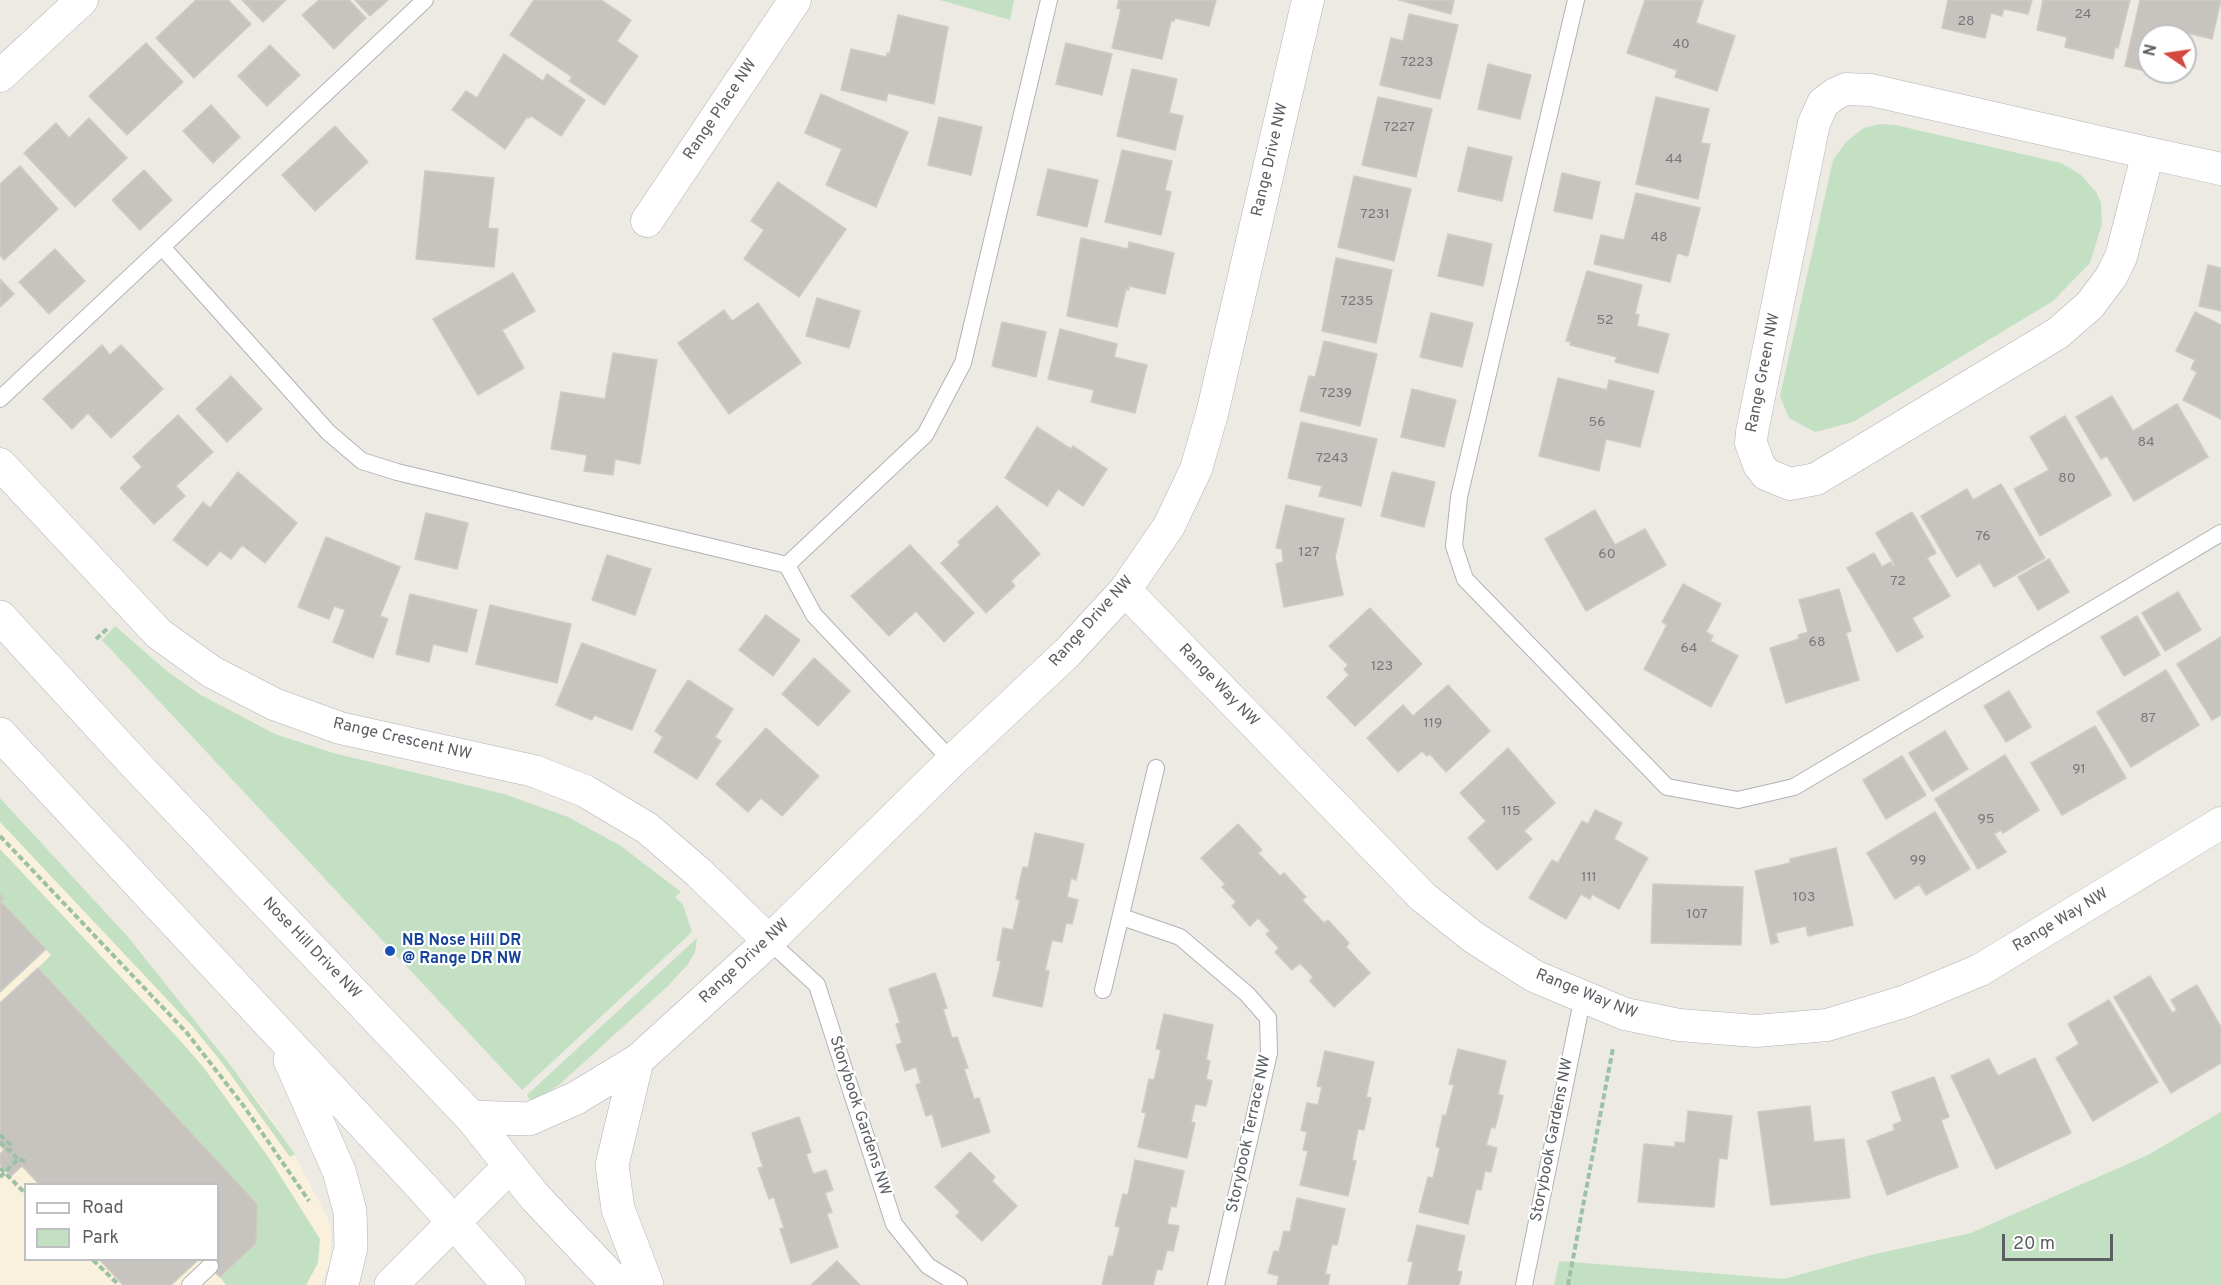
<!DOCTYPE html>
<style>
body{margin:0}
#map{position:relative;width:2221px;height:1285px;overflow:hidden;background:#eceae3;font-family:Overpass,sans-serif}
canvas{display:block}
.legend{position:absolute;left:24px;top:1183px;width:195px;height:78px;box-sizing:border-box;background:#fff;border:2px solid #bdbfc0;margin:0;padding:8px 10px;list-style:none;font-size:18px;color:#5b5e62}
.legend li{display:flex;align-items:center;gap:12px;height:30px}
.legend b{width:30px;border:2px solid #bdbfc0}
.north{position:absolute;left:2137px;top:24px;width:60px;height:60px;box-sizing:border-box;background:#fff;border:2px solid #bdbfc0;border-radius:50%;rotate:283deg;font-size:16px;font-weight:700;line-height:24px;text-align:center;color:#5b5e62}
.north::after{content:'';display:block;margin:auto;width:21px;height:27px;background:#d34942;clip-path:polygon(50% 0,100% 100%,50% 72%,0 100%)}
.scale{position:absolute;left:2002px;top:1234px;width:111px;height:27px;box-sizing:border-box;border:3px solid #5b5e62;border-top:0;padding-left:8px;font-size:18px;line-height:21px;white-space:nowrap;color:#5b5e62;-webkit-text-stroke:4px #fff;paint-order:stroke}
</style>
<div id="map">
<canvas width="2221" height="1285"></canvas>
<ul class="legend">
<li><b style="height:8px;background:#fff"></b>Road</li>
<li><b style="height:16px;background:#c3e0c2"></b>Park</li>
</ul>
<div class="north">N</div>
<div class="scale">20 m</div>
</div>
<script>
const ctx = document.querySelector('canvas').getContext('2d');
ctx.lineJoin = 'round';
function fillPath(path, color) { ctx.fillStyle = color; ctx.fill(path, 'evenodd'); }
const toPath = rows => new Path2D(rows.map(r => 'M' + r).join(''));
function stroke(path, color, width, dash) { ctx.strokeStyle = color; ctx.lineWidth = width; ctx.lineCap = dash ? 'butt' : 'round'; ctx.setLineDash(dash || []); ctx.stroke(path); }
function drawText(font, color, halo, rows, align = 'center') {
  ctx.font = font + ' Overpass,sans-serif'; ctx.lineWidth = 4.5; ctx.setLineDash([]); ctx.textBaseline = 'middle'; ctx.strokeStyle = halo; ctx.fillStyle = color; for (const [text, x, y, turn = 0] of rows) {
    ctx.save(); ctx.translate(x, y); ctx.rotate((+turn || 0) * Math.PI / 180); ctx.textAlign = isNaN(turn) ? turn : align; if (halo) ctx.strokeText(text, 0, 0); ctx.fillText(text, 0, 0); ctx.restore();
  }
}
fillPath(toPath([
 [0,798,109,918,264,1108,295,1155,331,1225,331,1262,320,1285,0,1285],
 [26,1184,218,1184,218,1260,26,1260]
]), '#f9f1db');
fillPath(toPath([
 [940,0,1014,0,1010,20],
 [1880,124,1895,125,2061,163,2080,174,2096,192,2101,203,2102,224,2090,263,2053,301,1853,422,1815,432,1789,418,1780,396,1833,160,1846,142,1864,128],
 [115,626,168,672,201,695,275,734,333,753,504,794,568,817,621,846,681,892,675,897,683,905,692,932,522,1090,102,640],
 [0,798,128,937,231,1066,295,1154,290,1157,223,1064,193,1027,0,822],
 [0,849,177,1037,204,1068,269,1158,320,1239,318,1263,306,1285,226,1285,220,1277,256,1243,257,1204,38,968,51,955,0,901,4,898,0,894],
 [697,938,695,952,688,964,669,985,560,1084,544,1095,530,1100,527,1095],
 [2221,1112,2221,1285,1554,1285,1559,1261,1784,1279,1871,1255,1971,1233,2148,1155]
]), '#c3e0c2');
const building = toPath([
 [196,0,228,0,251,24,194,78,156,38,196,0],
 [242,0,286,0,263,22,242,0],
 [319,0,349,0,366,18,334,49,302,15,319,0],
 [355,0,388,0,370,16,355,0],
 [534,0,601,0,631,20,617,41,638,56,604,105,569,81,572,77,510,35,534,0],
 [1119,0,1216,0,1209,26,1175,18,1174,21,1171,21,1162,59,1112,48,1121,9,1117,8,1119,0],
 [1399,0,1454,0,1451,14,1399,0],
 [1645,0,1703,0,1696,23,1735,36,1717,91,1675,77,1677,70,1627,53,1645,0],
 [1948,0,2032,0,2028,14,2004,9,2002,16,1991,13,1985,38,1942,28,1948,0],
 [2043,0,2130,0,2118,48,2115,47,2113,59,2065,47,2067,37,2037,30,2043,0],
 [2140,0,2221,0,2212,39,2180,31,2178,36,2149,36,2149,72,2125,66,2140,0],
 [1409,14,1458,25,1440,99,1380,85,1391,38,1403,41,1409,14],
 [898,15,948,27,934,104,888,93,886,101,841,90,851,49,886,57,887,53,890,53,898,15],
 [146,43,183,82,127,135,89,96,146,43],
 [1066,43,1112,54,1102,95,1056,84,1066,43],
 [270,45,300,75,267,106,238,76,270,45],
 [504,54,543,81,547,74,585,100,561,136,531,116,529,118,527,117,505,149,452,110,466,91,477,98,504,54],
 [1488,64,1531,75,1520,119,1478,109,1488,64],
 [1132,69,1177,79,1169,113,1183,116,1175,150,1117,136,1132,69],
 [821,94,908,132,876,207,826,185,842,149,805,133,821,94],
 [1378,97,1432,109,1416,177,1362,165,1378,97],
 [1656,97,1709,109,1701,143,1710,144,1698,199,1636,184,1656,97],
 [211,105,240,137,213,163,183,131,211,105],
 [939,117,982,127,971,175,928,165,939,117],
 [89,118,127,158,75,207,24,153,56,123,69,138,89,118],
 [335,126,368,162,315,211,282,175,335,126],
 [1468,147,1512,157,1502,201,1458,191,1468,147],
 [1122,150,1172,161,1165,190,1171,192,1161,235,1105,222,1122,150],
 [20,166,58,209,4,260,0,255,0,184,20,166],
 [1048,169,1098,180,1087,227,1037,215,1048,169],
 [144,170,172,200,140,230,112,200,144,170],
 [425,171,494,178,488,228,498,229,494,267,416,259,425,171],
 [1562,173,1600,182,1592,219,1554,211,1562,173],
 [1354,176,1411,189,1394,261,1338,247,1354,176],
 [778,182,846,229,799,297,744,259,764,230,751,221,778,182],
 [1636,193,1700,208,1688,256,1677,253,1670,282,1594,264,1601,235,1624,240,1636,193],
 [1448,234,1492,244,1483,286,1438,276,1448,234],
 [1081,238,1128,249,1129,242,1174,253,1165,294,1129,286,1129,290,1126,289,1117,327,1067,316,1081,238],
 [55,249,85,281,49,314,19,282,55,249],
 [1336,258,1392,270,1376,343,1322,331,1336,258],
 [2208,265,2221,268,2221,311,2199,306,2208,265],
 [1587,271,1642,285,1635,314,1639,315,1637,326,1669,334,1658,373,1615,362,1617,357,1570,345,1571,342,1566,341,1587,271],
 [513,273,535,311,502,330,524,368,478,395,433,319,513,273],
 [0,279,14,294,0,307,0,279],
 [817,298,860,311,849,348,806,336,817,298],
 [758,303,801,363,729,414,678,343,724,310,732,321,758,303],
 [2195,312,2221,325,2221,419,2183,400,2197,372,2191,369,2195,360,2176,351,2195,312],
 [1431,313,1473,323,1462,367,1420,357,1431,313],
 [1002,322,1046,332,1036,377,992,366,1002,322],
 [1060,329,1117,344,1114,357,1147,365,1135,413,1091,402,1094,390,1048,379,1060,329],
 [1324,341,1377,354,1360,426,1300,411,1309,376,1315,377,1324,341],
 [102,345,110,355,121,345,163,389,111,438,88,413,72,429,43,399,102,345],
 [613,353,657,360,640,464,615,459,613,475,584,471,587,455,551,449,561,392,605,399,613,353],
 [231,376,262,409,227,442,196,409,231,376],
 [1558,378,1607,390,1609,380,1654,391,1640,447,1606,439,1599,471,1539,456,1558,378],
 [1412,389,1456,400,1444,447,1401,437,1412,389],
 [2112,396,2133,431,2177,404,2208,457,2134,501,2107,456,2101,459,2076,417,2112,396],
 [178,415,213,452,176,486,185,496,154,524,120,488,142,467,133,457,178,415],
 [2065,416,2111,495,2040,536,2014,489,2049,470,2030,437,2065,416],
 [1301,422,1377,439,1361,506,1319,496,1322,486,1288,478,1301,422],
 [1037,427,1071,449,1073,446,1107,469,1083,506,1058,489,1047,506,1005,478,1037,427],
 [238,472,297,523,265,563,242,545,231,559,220,551,207,566,173,540,203,502,210,508,238,472],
 [1392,472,1435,482,1424,527,1381,516,1392,472],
 [2001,484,2045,558,1994,587,1980,563,1957,577,1921,516,1967,489,1973,500,2001,484],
 [1286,505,1344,519,1335,557,1343,595,1284,607,1276,564,1283,562,1282,549,1276,548,1286,505],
 [997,506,1040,554,1011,581,1015,586,986,613,941,563,960,545,958,542,997,506],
 [1595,510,1615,545,1645,529,1666,565,1586,611,1545,539,1595,510],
 [1912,512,1936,553,1927,558,1950,596,1912,618,1923,637,1897,652,1847,568,1874,553,1882,567,1891,562,1893,566,1895,565,1876,533,1912,512],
 [426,513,468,523,457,569,415,559,426,513],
 [326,537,400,567,380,616,388,619,373,658,333,642,345,610,334,606,329,619,298,607,326,537],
 [910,545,974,613,944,642,916,611,889,636,851,596,910,545],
 [607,555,651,569,635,615,592,600,607,555],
 [2049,559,2069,592,2038,610,2018,577,2049,559],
 [1683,584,1721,604,1706,632,1713,636,1710,641,1738,656,1711,707,1644,669,1667,625,1662,622,1683,584],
 [1839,589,1851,631,1846,633,1859,680,1786,703,1770,648,1799,639,1798,635,1808,632,1799,600,1839,589],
 [2178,592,2201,630,2165,651,2142,613,2178,592],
 [410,594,477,610,467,652,433,644,429,662,396,654,410,594],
 [490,605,571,624,557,683,476,664,490,605],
 [1370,608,1422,664,1355,726,1327,697,1349,675,1344,669,1348,665,1329,646,1370,608],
 [766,615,800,640,773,676,739,650,766,615],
 [2137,616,2160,655,2124,676,2101,637,2137,616],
 [2221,637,2221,715,2212,720,2177,664,2221,637],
 [582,643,656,670,632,730,594,715,592,720,556,705,582,643],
 [814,658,850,691,818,726,782,694,814,658],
 [2166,670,2199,725,2131,767,2097,712,2166,670],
 [688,680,733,709,715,737,721,741,697,779,654,752,663,737,655,731,688,680],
 [1448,685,1490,731,1446,772,1430,754,1427,756,1422,751,1398,772,1367,738,1403,705,1413,716,1448,685],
 [2009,691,2031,727,2006,742,1984,706,2009,691],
 [2095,726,2126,778,2062,815,2031,763,2095,726],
 [766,728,819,776,782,816,761,798,748,812,716,784,766,728],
 [1945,731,1968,769,1932,791,1909,753,1945,731],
 [1508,748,1555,803,1524,831,1532,839,1497,870,1468,838,1486,821,1460,793,1508,748],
 [2005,755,2039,810,2003,833,2001,830,1994,834,2006,852,1978,869,1935,799,2005,755],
 [1902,756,1926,795,1886,819,1863,780,1902,756],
 [1595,810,1622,823,1614,839,1648,858,1619,909,1592,894,1590,899,1581,894,1566,919,1529,898,1552,860,1558,863,1582,821,1588,824,1595,810],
 [1935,812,1970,869,1926,895,1919,884,1895,899,1867,853,1935,812],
 [1238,824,1262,850,1258,853,1280,876,1284,873,1306,897,1302,900,1324,923,1328,920,1349,943,1346,947,1370,973,1334,1007,1310,981,1313,977,1300,963,1292,970,1275,952,1279,948,1266,934,1270,931,1258,918,1250,926,1232,906,1236,902,1222,887,1225,884,1201,858,1238,824],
 [1035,833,1084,844,1076,880,1071,878,1067,897,1078,900,1072,924,1066,923,1062,942,1052,940,1045,970,1049,971,1042,1007,993,996,1001,961,997,960,1003,928,1013,930,1020,900,1016,899,1023,867,1028,868,1035,833],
 [1836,848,1853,925,1808,936,1806,926,1776,933,1778,942,1771,944,1755,871,1790,863,1790,859,1836,848],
 [1653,884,1743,887,1741,945,1651,943,1653,884],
 [0,894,4,898,0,901,46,949,0,992,0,894],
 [38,968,257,1204,256,1243,220,1277,203,1260,218,1260,218,1184,39,1184,22,1166,11,1176,0,1165,0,1154,4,1150,0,1145,0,1003,38,968],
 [935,973,947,1008,943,1009,952,1038,957,1037,968,1068,964,1069,974,1099,979,1098,990,1132,942,1147,932,1114,926,1116,916,1085,921,1083,916,1067,905,1071,896,1045,902,1043,896,1024,900,1023,889,989,935,973],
 [2150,976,2172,1013,2177,1010,2171,1000,2197,985,2221,1027,2221,1063,2171,1093,2114,997,2150,976],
 [2109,1000,2158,1082,2093,1121,2056,1058,2079,1044,2068,1024,2109,1000],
 [1164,1014,1213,1025,1206,1060,1210,1061,1206,1079,1212,1081,1206,1106,1195,1104,1191,1122,1195,1123,1187,1158,1138,1147,1146,1113,1142,1112,1149,1079,1154,1080,1161,1050,1156,1049,1164,1014],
 [1458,1049,1506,1061,1498,1094,1503,1096,1495,1128,1491,1127,1486,1145,1497,1148,1491,1172,1485,1171,1481,1190,1476,1189,1468,1224,1419,1212,1428,1177,1433,1178,1440,1148,1436,1146,1443,1115,1446,1116,1454,1085,1449,1084,1458,1049],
 [1325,1051,1374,1062,1366,1097,1371,1098,1364,1130,1358,1129,1352,1160,1356,1161,1348,1196,1300,1185,1308,1151,1303,1150,1307,1132,1301,1130,1307,1103,1318,1105,1322,1087,1317,1086,1325,1051],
 [2035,1058,2071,1133,1996,1169,1951,1076,1989,1059,1998,1076,2035,1058],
 [1934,1077,1949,1117,1941,1120,1958,1167,1887,1195,1867,1141,1895,1130,1893,1125,1902,1121,1892,1092,1934,1077],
 [1810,1106,1814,1142,1844,1139,1850,1198,1771,1205,1758,1112,1810,1106],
 [1688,1111,1732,1116,1727,1159,1719,1158,1714,1207,1638,1202,1644,1144,1675,1147,1675,1142,1685,1143,1688,1111],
 [799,1117,811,1152,806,1154,813,1174,826,1170,833,1190,825,1193,832,1212,827,1214,838,1247,791,1263,780,1229,784,1228,774,1197,769,1199,758,1168,763,1167,752,1133,799,1117],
 [970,1152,995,1177,992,1181,1017,1206,982,1241,956,1216,960,1212,935,1187,970,1152],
 [1135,1160,1184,1171,1176,1207,1171,1206,1167,1224,1179,1226,1173,1251,1167,1250,1162,1270,1157,1269,1153,1285,1102,1285,1109,1256,1113,1257,1120,1227,1115,1226,1123,1194,1128,1195,1135,1160],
 [1297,1198,1345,1209,1337,1245,1332,1244,1325,1274,1330,1275,1328,1285,1277,1285,1279,1276,1268,1273,1274,1251,1279,1252,1284,1231,1290,1232,1297,1198],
 [1417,1225,1465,1236,1457,1271,1462,1272,1459,1285,1408,1285,1413,1262,1408,1261,1417,1225],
 [100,1260,198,1260,171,1285,123,1285,100,1260],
 [837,1261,860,1285,811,1285,837,1261]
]);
fillPath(building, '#c7c4c0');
stroke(building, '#d0cbc2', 1.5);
const lane = toPath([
 [1576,0,1459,497,1454,546,1465,579,1667,787,1738,800,1794,787,2221,533],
 [163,248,328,432,362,461,397,472,787,565,814,615,952,761],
 [0,399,425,0],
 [787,565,925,435,963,363,1049,0],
 [1122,917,1180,937,1247,994,1268,1018,1269,1053,1216,1285],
 [769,941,817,985,894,1224,928,1266,959,1285],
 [1103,990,1156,768],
 [190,1285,210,1266],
 [1524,1285,1583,996]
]);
const street = toPath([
 [0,76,82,0],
 [2148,153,2121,257,2111,277,2090,305,2058,333,1816,479,1790,484,1766,474,1759,465,1751,443,1752,432,1814,123,1823,103,1835,94,1846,89,1871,90,2148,153,2221,169],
 [647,221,795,0],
 [0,464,159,634,212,672,274,704,340,728,534,771,585,791,647,828,698,872,769,941],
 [1125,590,1423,897,1473,937,1534,976,1625,1014,1679,1025,1756,1031,1827,1025,1906,1001,1980,970,2221,823],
 [637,1061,769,941,952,761,1067,653,1125,590,1169,526,1196,469,1212,414,1308,0]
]);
const secondary = toPath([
 [0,617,135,764,471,1117,535,1197,618,1285],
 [0,734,423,1188,509,1285],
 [290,1060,339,1171,350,1211,351,1247,342,1285],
 [637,1061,612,1165,618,1209,647,1285],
 [471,1117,529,1119,576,1098,637,1061],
 [391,1285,510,1166]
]);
stroke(lane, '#b0b3b6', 18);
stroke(street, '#b0b3b6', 33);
stroke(secondary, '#afb2b6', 34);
stroke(toPath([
 [96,639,107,629],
 [0,836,187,1033,243,1105,309,1201],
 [0,1135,11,1145,10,1150],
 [0,1142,18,1159],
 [0,1168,26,1194],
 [0,1177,18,1159,28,1162],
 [93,1260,119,1285],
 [1568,1285,1613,1048]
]), '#9cc1a6', 4, [6, 3]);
stroke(lane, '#fff', 16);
stroke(street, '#fff', 32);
stroke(secondary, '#fff', 33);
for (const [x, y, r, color] of [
 [390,951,6,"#1a4fb4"]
]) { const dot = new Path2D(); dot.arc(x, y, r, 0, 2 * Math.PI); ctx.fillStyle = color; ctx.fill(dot); stroke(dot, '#fff', 2); }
drawText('14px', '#76787a', null, [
 ["24",2083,15],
 ["28",1966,22],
 ["40",1681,45],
 ["7223",1417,63],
 ["7227",1399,128],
 ["44",1674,160],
 ["7231",1375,215],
 ["48",1659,238],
 ["7235",1357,302],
 ["52",1605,321],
 ["7239",1336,394],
 ["56",1597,423],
 ["84",2146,443],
 ["7243",1332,459],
 ["80",2067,479],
 ["76",1983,537],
 ["127",1309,553],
 ["60",1607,555],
 ["72",1898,582],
 ["68",1817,643],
 ["64",1689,649],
 ["123",1382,667],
 ["87",2148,719],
 ["119",1433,724],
 ["91",2079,770],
 ["115",1511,812],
 ["95",1986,820],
 ["99",1918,861],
 ["111",1589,878],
 ["103",1804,898],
 ["107",1697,915]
]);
drawText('16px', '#5b5e62', '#fff', [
 ["Range Place NW",721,110,-56],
 ["Range Drive NW",1271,160,-77],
 ["Range Green NW",1764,373,-79],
 ["Range Drive NW",1092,622,-48],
 ["Range Way NW",1218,686,46],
 ["Range Crescent NW",402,740,13],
 ["Range Way NW",2061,921,-31],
 ["Nose Hill Drive NW",311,949,46],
 ["Range Drive NW",745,962,-43],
 ["Range Way NW",1586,995,22],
 ["Storybook Gardens NW",859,1116,72],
 ["Storybook Terrace NW",1250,1134,-78],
 ["Storybook Gardens NW",1553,1140,-79]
]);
drawText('bold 16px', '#164399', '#fff', [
 ["NB Nose Hill DR",402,942],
 ["@ Range DR NW",402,960]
], 'left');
</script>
